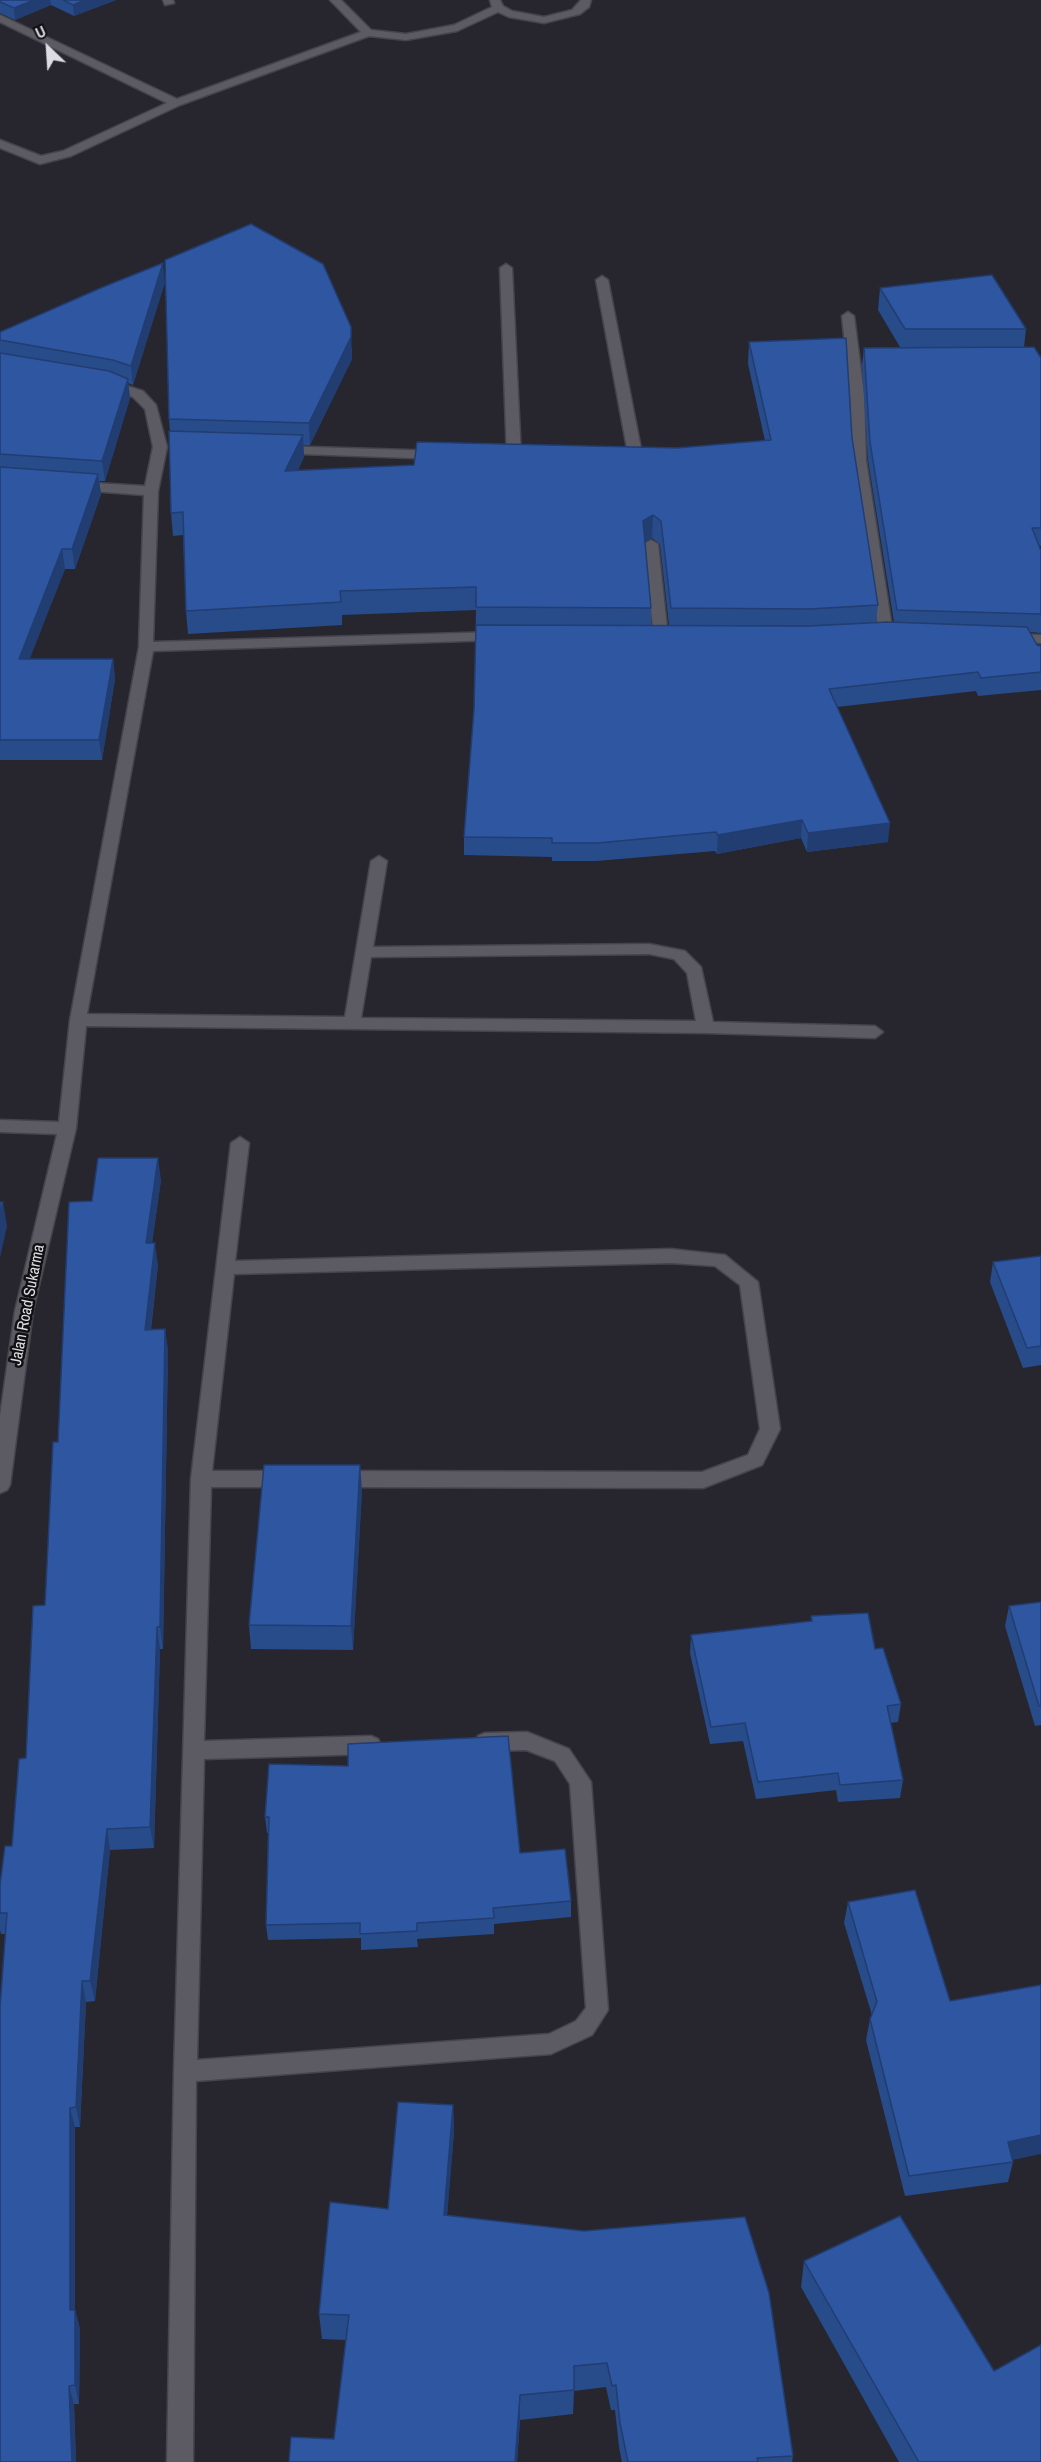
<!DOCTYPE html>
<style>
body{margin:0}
#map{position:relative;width:1041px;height:2462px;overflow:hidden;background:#27262e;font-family:"Archivo Narrow",sans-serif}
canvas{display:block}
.north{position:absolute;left:18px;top:18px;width:60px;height:60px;-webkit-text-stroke:4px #101013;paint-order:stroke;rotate:335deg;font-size:16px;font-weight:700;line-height:24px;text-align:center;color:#dddce2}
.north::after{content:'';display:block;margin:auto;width:21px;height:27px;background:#dddce2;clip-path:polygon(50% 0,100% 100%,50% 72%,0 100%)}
</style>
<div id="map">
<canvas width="1041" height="2462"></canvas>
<div class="north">U</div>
</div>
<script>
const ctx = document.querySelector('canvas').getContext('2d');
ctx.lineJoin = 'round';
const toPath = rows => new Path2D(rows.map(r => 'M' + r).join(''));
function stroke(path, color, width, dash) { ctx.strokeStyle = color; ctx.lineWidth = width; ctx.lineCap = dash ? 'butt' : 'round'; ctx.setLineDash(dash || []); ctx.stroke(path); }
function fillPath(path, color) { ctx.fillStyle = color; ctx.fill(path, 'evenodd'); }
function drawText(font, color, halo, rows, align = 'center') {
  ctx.font = font + ' "Archivo Narrow",sans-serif'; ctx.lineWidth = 5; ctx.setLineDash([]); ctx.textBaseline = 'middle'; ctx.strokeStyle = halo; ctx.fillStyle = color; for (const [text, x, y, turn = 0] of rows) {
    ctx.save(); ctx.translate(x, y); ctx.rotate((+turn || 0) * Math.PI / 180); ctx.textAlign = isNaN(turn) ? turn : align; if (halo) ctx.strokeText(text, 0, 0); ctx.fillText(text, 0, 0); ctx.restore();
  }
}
const minor = toPath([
 [163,0,173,0,174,3,165,5,163,0],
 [330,0,341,0,371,30,406,34,454,25,492,7,490,0,500,0,503,6,512,11,544,17,572,10,581,0,591,0,589,7,580,14,544,23,509,17,498,12,457,31,406,40,369,36,180,105,71,156,40,164,0,148,0,140,41,156,63,151,167,103,0,22,0,15,177,99,361,32,330,0],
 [506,264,512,268,521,457,514,461,507,457,500,268,506,264],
 [602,276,608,280,642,454,635,458,628,454,596,280,602,276],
 [848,312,854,316,864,394,866,460,893,634,886,638,879,634,852,460,850,394,842,316,848,312],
 [105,379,143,391,156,405,167,447,158,491,153,642,498,632,505,636,498,640,153,651,87,1014,345,1017,371,861,379,856,387,861,373,947,649,944,685,951,701,967,713,1022,875,1026,883,1032,875,1038,706,1033,86,1026,76,1128,33,1311,10,1485,7,1490,0,1493,0,1416,15,1311,57,1134,0,1132,0,1120,59,1122,70,1020,139,647,144,495,77,490,70,486,77,482,145,486,153,447,145,409,133,397,100,386,98,383,105,379],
 [649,954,674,959,687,973,696,1021,361,1018,371,957,649,954],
 [279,446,440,451,447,455,440,459,274,453,272,450,279,446],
 [651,540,658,544,668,637,661,641,654,637,644,544,651,540],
 [1011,634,1041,635,1041,643,1006,641,1004,638,1011,634],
 [240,1137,249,1143,235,1261,671,1249,725,1255,758,1282,780,1429,762,1465,703,1488,338,1487,331,1484,328,1479,331,1474,338,1471,702,1472,748,1455,760,1429,740,1285,715,1266,671,1263,234,1274,212,1471,286,1471,293,1474,296,1479,293,1484,286,1487,211,1487,204,1741,371,1736,378,1739,381,1745,378,1751,371,1754,204,1759,197,2060,549,2034,576,2021,586,2008,570,1784,555,1761,526,1750,485,1751,478,1748,475,1742,478,1736,485,1733,527,1732,569,1749,591,1782,608,2010,592,2035,551,2054,196,2081,193,2462,167,2462,174,2071,191,1479,231,1143,240,1137]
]);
stroke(minor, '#45444c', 3);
fillPath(minor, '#5c5b64');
fillPath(toPath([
 [0,0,116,0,74,16,51,5,15,20,0,13],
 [165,282,133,385,128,383,130,398,105,481,99,481,101,494,75,569,65,569,29,659,113,659,115,679,102,760,0,760,0,332],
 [880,288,1026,329,1024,347,1041,358,1041,546,1039,546,1041,551,1041,633,1030,632,1037,645,1041,646,1041,690,978,696,976,691,837,707,888,842,807,852,801,838,717,854,715,851,596,861,552,861,552,857,464,855,464,837,474,709,476,610,342,615,342,625,188,634,186,611,183,535,173,536,171,513,170,431,169,419,352,348,352,359,310,445,303,445,304,457,298,470,414,465,677,448,765,441,748,364,749,342,852,438,878,605,876,623,894,622,868,460,862,365,864,348,900,347,878,310],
 [652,538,660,544,669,625,651,625,651,608,645,542],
 [161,1180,152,1243,158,1265,151,1330,165,1329,168,1351,163,1649,160,1649,154,1848,110,1850,95,2001,86,2002,80,2127,75,2127,75,2310,80,2329,79,2404,74,2404,76,2462,0,2462,5,1934,1,1934,0,1930,0,1885,12,1846,26,1758,45,1605,58,1442,92,1201],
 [1041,1256,1041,1365,1023,1368,990,1282,993,1262],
 [362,1490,353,1650,251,1649,249,1625],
 [1041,1602,1041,1725,1035,1726,1005,1626,1009,1606],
 [811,1616,875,1649,901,1704,898,1722,890,1723,903,1780,900,1798,838,1802,836,1790,756,1799,743,1741,710,1744,690,1653,691,1635,811,1621],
 [265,1817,520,1853,571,1901,571,1917,494,1924,494,1934,417,1939,418,1947,361,1950,361,1938,268,1940,266,1925,268,1833,267,1833],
 [848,1902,950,2001,1013,2160,1013,2162,1008,2182,905,2196,866,2040,870,2019,872,2015,844,1923],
 [453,2105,454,2132,447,2215,793,2456,792,2462,622,2462,619,2447,615,2410,611,2410,606,2387,574,2391,573,2414,520,2420,517,2462,289,2462,334,2439,346,2340,322,2339,319,2314,388,2209],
 [804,2261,994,2371,1041,2462,899,2462,801,2287]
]), '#284b8a');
fillPath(toPath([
 [34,0,50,0,51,5,15,20,14,8],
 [85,0,116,0,74,16,73,5],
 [163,263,165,282,133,385,131,366],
 [351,327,352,359,310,445,309,423],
 [128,379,130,398,105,481,102,461],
 [303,435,304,457,286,493,285,471],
 [98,474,101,494,75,569,72,549],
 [653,515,652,538,642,544,643,521],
 [62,549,65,569,22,679,19,659],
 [113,659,115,679,102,760,99,740],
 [802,820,801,838,717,854,718,835],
 [890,823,888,842,807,852,808,833],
 [158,1158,161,1180,149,1265,146,1243],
 [3,1202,7,1226,0,1258,0,1214],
 [155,1243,158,1265,148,1352,145,1330],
 [165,1329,168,1351,163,1649,160,1627],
 [360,1465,362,1490,353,1650,351,1626],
 [157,1627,160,1649,154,1848,150,1827],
 [107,1829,110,1850,95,2001,90,1981],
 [82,1981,86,2002,80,2127,76,2107],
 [453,2105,454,2132,445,2241,444,2215],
 [70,2108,75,2127,75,2329,70,2310],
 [1041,2135,1041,2154,1003,2162,1008,2142],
 [75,2310,80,2329,79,2404,75,2385],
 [69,2386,74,2404,76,2462,72,2462],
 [520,2395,520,2420,517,2462,515,2462]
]), '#213d71');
const building = toPath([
 [0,0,34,0,14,8,0,2,0,0],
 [63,0,85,0,73,5,63,0],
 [251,224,323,264,351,327,351,337,309,423,169,419,165,260,251,224],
 [163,263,131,366,113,360,0,340,0,332,103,287,163,263],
 [992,275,1026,329,905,329,880,288,992,275],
 [846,338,852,438,878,605,809,609,671,608,661,521,653,515,643,521,651,608,476,607,476,587,340,591,341,602,186,611,183,512,171,513,169,431,303,435,285,471,414,465,417,442,677,448,771,440,749,342,846,338],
 [1034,347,1041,358,1041,528,1032,528,1041,551,1041,614,897,610,870,442,864,348,1034,347],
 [0,353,109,371,128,379,102,461,0,454,0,353],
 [0,467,98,474,72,549,62,549,19,659,113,659,99,740,0,740,0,467],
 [888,622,1027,627,1037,645,1041,646,1041,672,981,678,978,672,829,689,890,823,808,833,802,820,718,835,716,832,597,843,552,843,552,838,464,837,474,709,476,625,809,626,888,622],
 [98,1158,158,1158,146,1243,155,1243,145,1330,165,1329,160,1627,157,1627,150,1827,107,1829,90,1981,82,1981,76,2107,70,2108,70,2310,75,2310,75,2385,69,2386,72,2462,0,2462,0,2007,7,1913,0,1913,0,1885,5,1846,12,1846,19,1759,26,1758,33,1606,45,1605,53,1442,58,1442,69,1202,92,1201,98,1158],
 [0,1202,3,1202,0,1214,0,1202],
 [1041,1256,1041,1346,1027,1348,993,1262,1041,1256],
 [264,1465,360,1465,351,1626,249,1625,264,1465],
 [1041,1602,1041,1706,1039,1706,1009,1606,1041,1602],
 [868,1613,875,1649,883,1648,901,1704,887,1706,903,1780,840,1785,838,1773,758,1782,745,1723,711,1727,691,1635,812,1621,811,1616,868,1613],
 [508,1736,520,1853,565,1849,571,1901,493,1908,494,1918,417,1923,417,1931,360,1934,360,1923,266,1925,269,1817,265,1817,269,1764,348,1766,348,1744,508,1736],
 [915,1890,950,2001,1041,1985,1041,2135,1008,2142,1013,2162,909,2176,870,2019,877,2002,848,1902,915,1890],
 [398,2102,453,2105,444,2215,584,2231,745,2217,769,2293,793,2456,757,2458,758,2462,628,2462,620,2423,616,2385,612,2386,607,2363,574,2366,574,2390,520,2395,515,2462,289,2462,291,2437,334,2439,349,2315,319,2314,330,2202,388,2209,398,2102],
 [900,2216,994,2371,1041,2345,1041,2462,919,2462,804,2261,900,2216]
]);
fillPath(building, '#2f57a1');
stroke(building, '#213d71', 1.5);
drawText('16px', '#dddce2', '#101013', [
 ["Jalan Road Sukarma",28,1305,-79]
]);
</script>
